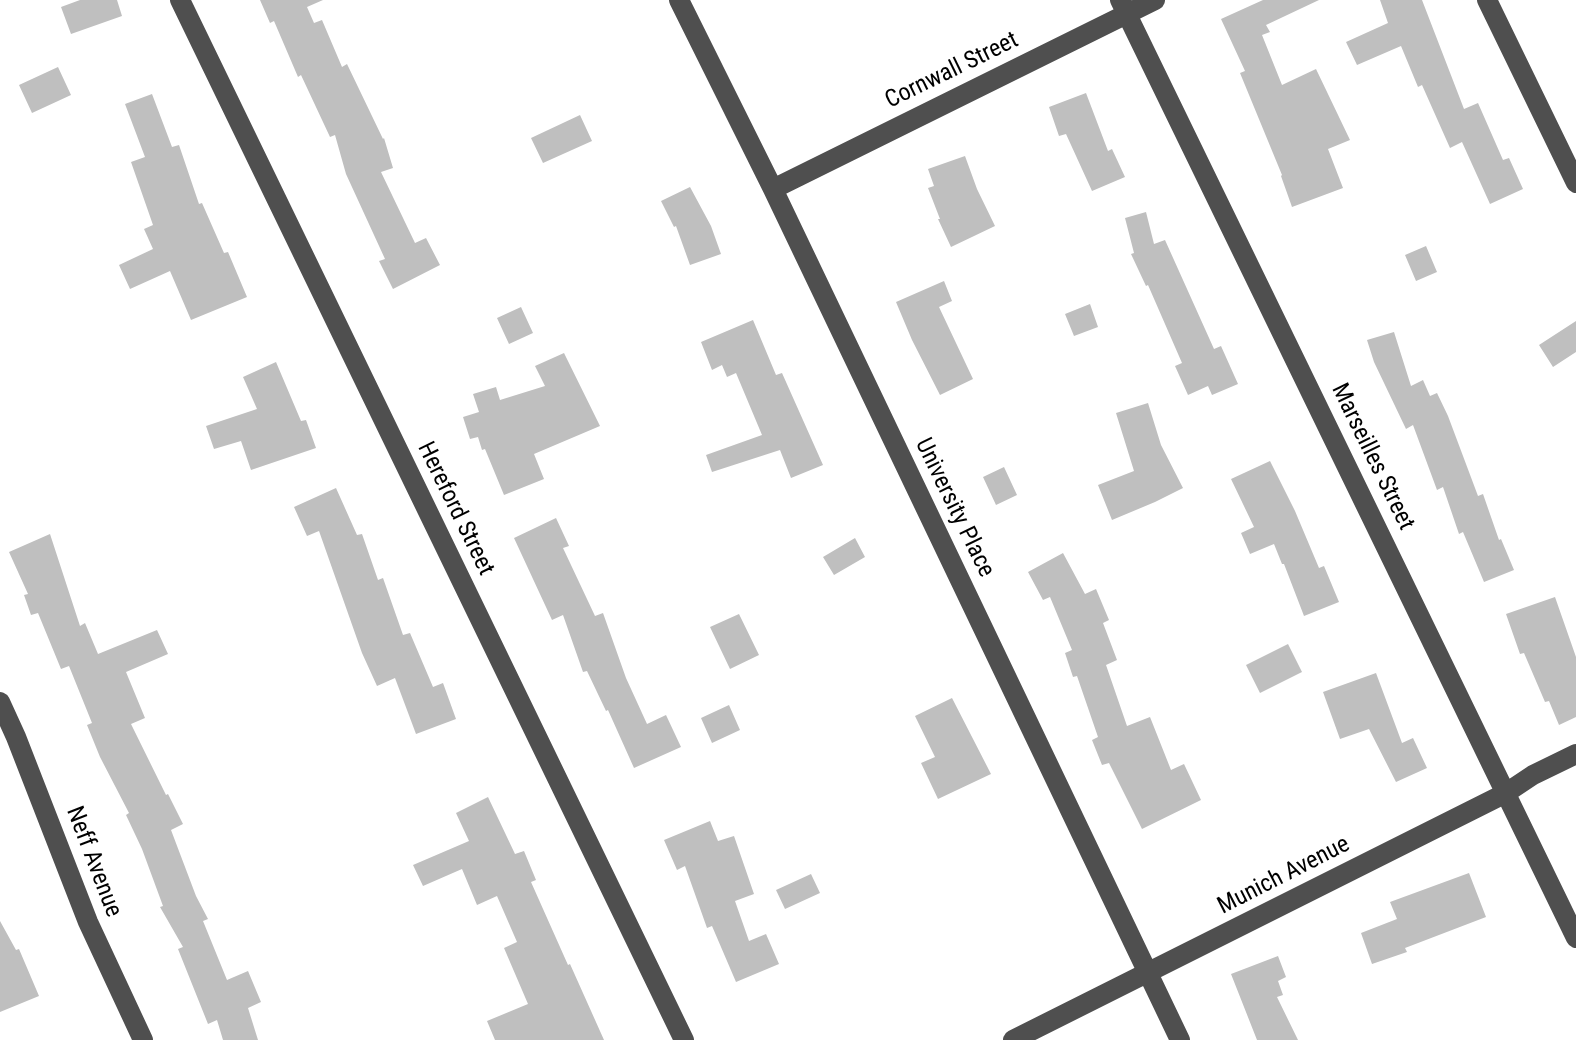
<!DOCTYPE html>
<style>
body{margin:0}
canvas{display:block;background:#fff}
</style>
<canvas width="1576" height="1040"></canvas>
<script>
const ctx = document.querySelector('canvas').getContext('2d');
ctx.lineJoin = 'round';
function fillPath(path, color) { ctx.fillStyle = color; ctx.fill(path, 'evenodd'); }
const toPath = rows => new Path2D(rows.map(r => 'M' + r).join(''));
function stroke(path, color, width, dash) { ctx.strokeStyle = color; ctx.lineWidth = width; ctx.lineCap = dash ? 'butt' : 'round'; ctx.setLineDash(dash || []); ctx.stroke(path); }
function drawText(font, color, halo, rows, align = 'center') {
  ctx.font = font + ' "Roboto Condensed",sans-serif'; ctx.lineWidth = 7; ctx.setLineDash([]); ctx.textBaseline = 'middle'; ctx.strokeStyle = halo; ctx.fillStyle = color; for (const [text, x, y, turn = 0] of rows) {
    ctx.save(); ctx.translate(x, y); ctx.rotate((+turn || 0) * Math.PI / 180); ctx.textAlign = isNaN(turn) ? turn : align; if (halo) ctx.strokeText(text, 0, 0); ctx.fillText(text, 0, 0); ctx.restore();
  }
}
fillPath(toPath([
 [80,0,117,0,122,16,71,34,61,7],
 [260,0,323,0,307,7,314,23,322,20,342,67,347,64,383,139,384,138,393,168,381,172,415,243,426,238,440,265,393,289,379,261,385,259,346,174,335,135,330,137,301,75,298,77,274,21,270,23],
 [1263,0,1319,0,1266,25,1270,32,1262,35,1282,85,1316,69,1350,140,1328,149,1343,188,1292,207,1281,176,1282,175,1240,73,1245,71,1221,19],
 [1380,0,1422,0,1464,109,1478,103,1503,160,1509,158,1523,189,1490,204,1462,142,1450,148,1422,85,1418,87,1401,46,1357,65,1346,42,1388,23],
 [58,67,71,95,32,113,19,85],
 [1086,93,1108,151,1112,149,1125,177,1092,191,1066,134,1059,136,1049,107],
 [152,94,172,147,179,145,199,204,202,203,224,253,228,252,247,297,191,320,170,271,130,289,119,265,153,249,144,229,153,225,131,162,145,157,125,104],
 [580,115,592,141,543,163,531,138],
 [965,156,977,189,995,226,951,247,938,219,940,219,928,188,934,186,928,169],
 [690,187,711,226,721,254,690,265,676,226,674,227,661,201],
 [1146,212,1154,244,1165,240,1214,349,1221,346,1238,384,1212,395,1208,386,1188,395,1175,366,1182,363,1148,285,1146,286,1131,254,1134,253,1125,218],
 [1426,246,1437,272,1416,281,1405,255],
 [944,281,952,301,939,307,973,379,940,395,912,340,896,302],
 [1090,304,1098,327,1074,336,1065,314],
 [521,307,533,333,509,344,497,318],
 [753,320,776,375,782,373,823,465,791,478,780,450,712,472,706,455,762,435,736,373,727,377,722,365,712,370,701,342],
 [1576,321,1576,352,1553,367,1539,345],
 [1394,332,1411,386,1423,380,1430,396,1437,393,1448,416,1478,496,1483,494,1499,540,1501,539,1514,570,1484,582,1463,532,1459,534,1443,487,1437,490,1413,425,1406,429,1374,362,1367,340],
 [564,353,600,426,534,454,544,479,504,495,485,449,482,450,478,437,470,439,463,417,479,412,473,394,496,387,500,400,545,386,535,366],
 [276,362,301,421,306,420,316,448,251,470,241,441,214,449,206,426,257,409,243,377],
 [1148,403,1161,445,1183,488,1155,502,1112,520,1098,485,1134,471,1116,413],
 [1270,461,1295,511,1319,568,1324,566,1339,602,1304,616,1284,564,1282,564,1274,544,1250,554,1241,533,1254,527,1231,479],
 [1004,467,1017,495,996,505,983,477],
 [336,488,357,535,362,534,378,580,383,578,403,635,410,633,433,687,443,683,456,719,416,734,395,678,377,686,362,653,319,531,307,536,294,507],
 [556,518,569,546,563,548,595,616,603,613,626,678,647,724,666,715,681,747,634,768,608,710,606,711,587,671,583,672,563,615,552,620,514,538],
 [50,534,80,626,85,623,98,654,157,630,168,654,126,672,145,718,131,724,166,795,168,794,183,824,171,830,196,896,208,919,203,921,227,980,248,971,261,1002,248,1008,258,1040,223,1040,217,1020,208,1024,178,949,183,947,160,907,163,906,142,849,126,815,129,813,100,757,87,725,92,723,69,666,61,669,38,613,31,615,24,595,28,594,9,552],
 [855,538,865,557,834,575,823,557],
 [1063,553,1085,594,1096,589,1109,620,1103,623,1117,660,1106,665,1127,726,1150,717,1171,770,1184,764,1201,800,1142,829,1109,763,1102,765,1092,740,1098,737,1077,676,1073,677,1065,653,1072,650,1050,597,1043,600,1028,572],
 [1555,597,1576,657,1576,717,1559,725,1549,701,1545,702,1524,653,1520,654,1506,614],
 [739,614,759,655,730,669,710,627],
 [1288,644,1302,672,1260,693,1246,665],
 [1376,673,1402,743,1413,738,1427,768,1396,782,1369,729,1340,739,1323,692],
 [952,698,991,774,938,799,921,763,935,757,915,716],
 [729,705,740,730,712,743,701,718],
 [488,797,515,854,524,851,536,880,531,882,568,965,570,964,604,1040,495,1040,487,1021,528,1004,504,948,517,942,497,896,477,905,462,869,423,886,413,865,469,841,456,813],
 [710,821,718,841,734,836,754,894,735,901,749,941,766,934,779,964,736,982,712,926,707,928,685,866,677,870,664,840],
 [1469,873,1486,917,1405,948,1407,952,1372,964,1361,933,1397,919,1390,902],
 [811,874,820,893,785,909,776,890],
 [0,921,16,950,19,949,39,996,0,1012],
 [1278,956,1286,977,1278,981,1283,995,1277,997,1298,1040,1257,1040,1231,974]
]), '#bfbfbf');
stroke(toPath([
 [180,0,684,1040],
 [679,0,773,189,1180,1040],
 [1120,0,1576,938],
 [1487,0,1576,183],
 [773,189,1155,0],
 [0,702,16,737,88,922,143,1040],
 [1013,1040,1506,793,1533,775,1576,754]
]), '#4f4f4f', 20);
drawText('24px', '#000', '#fff', [
 ["Cornwall Street",952,71,-26],
 ["Marseilles Street",1372,457,64],
 ["University Place",954,508,64],
 ["Hereford Street",455,509,64],
 ["Neff Avenue",93,862,69],
 ["Munich Avenue",1284,876,-27]
]);
</script>
